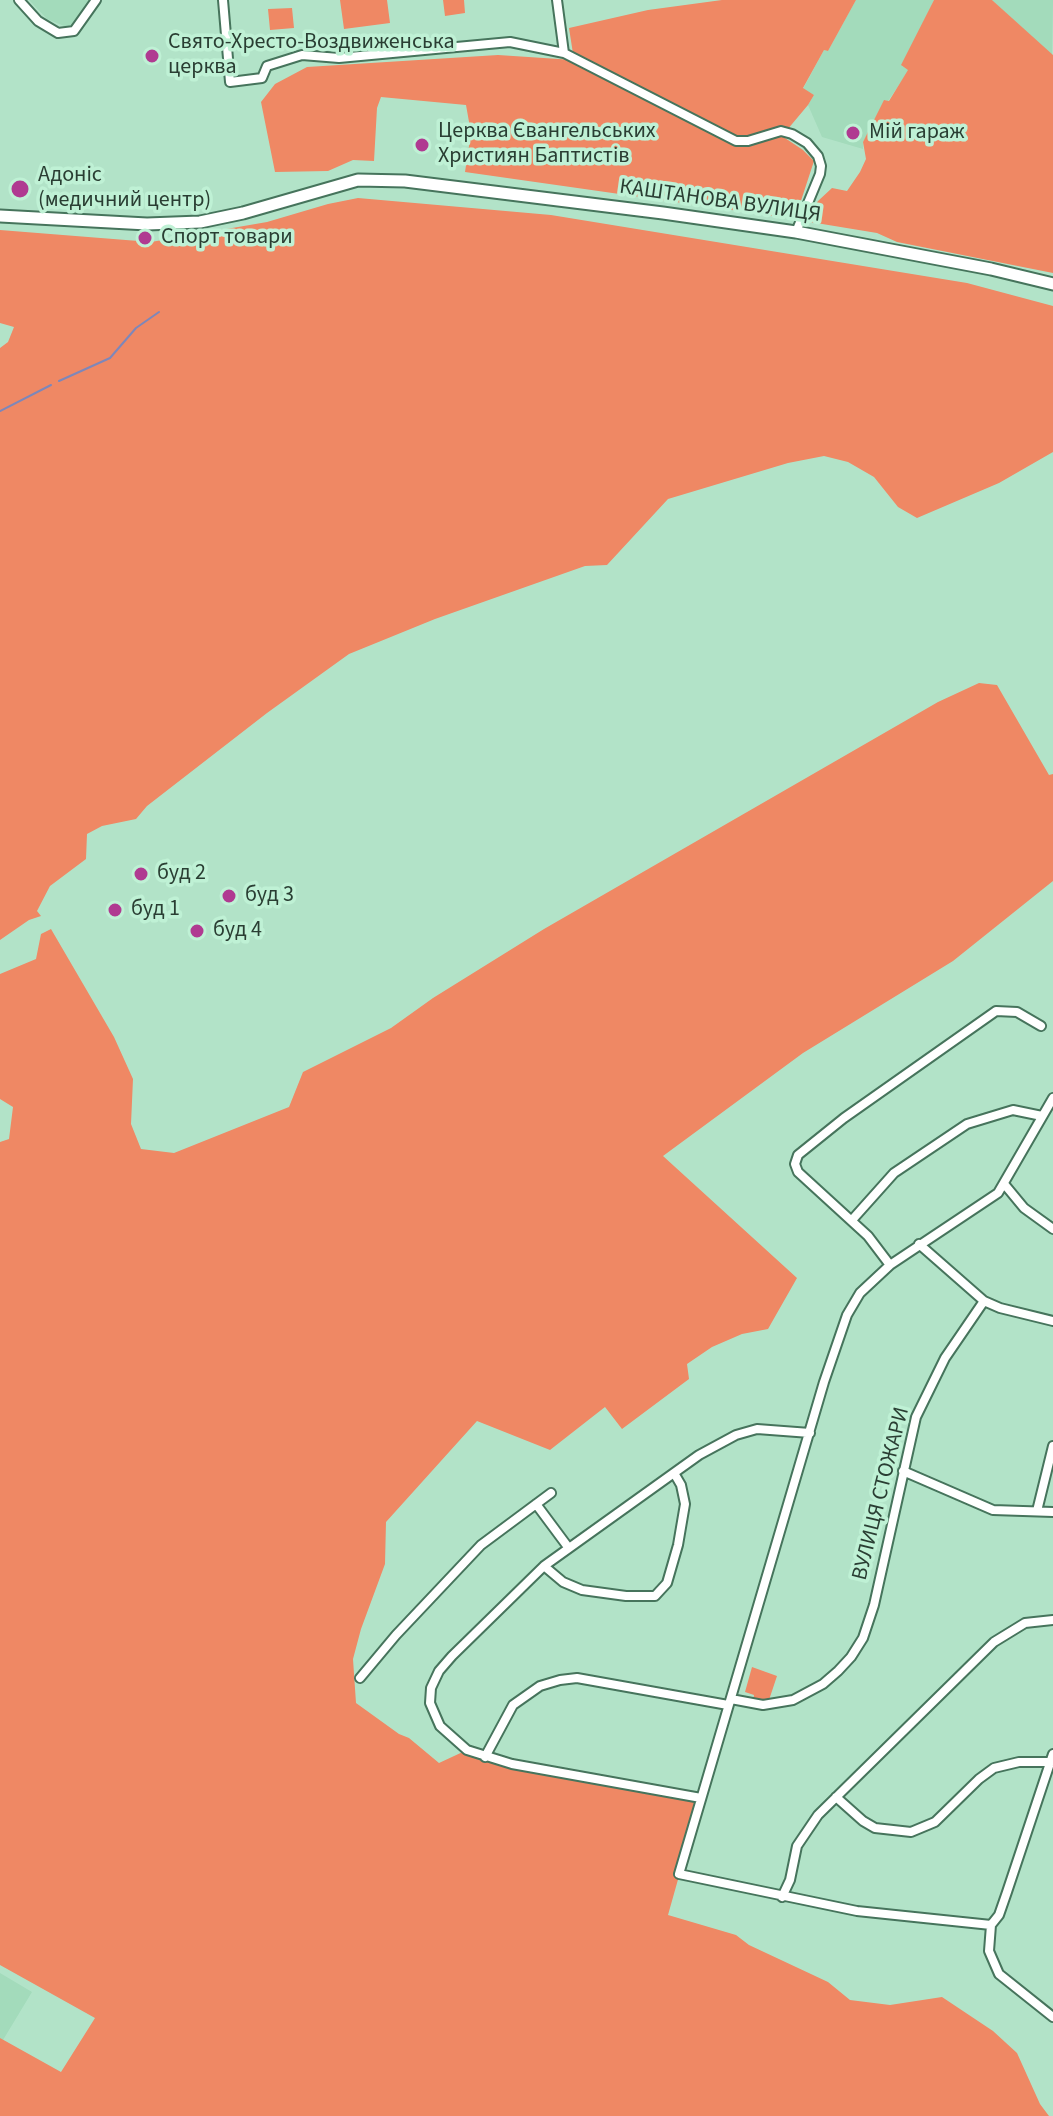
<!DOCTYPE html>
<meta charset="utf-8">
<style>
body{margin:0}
canvas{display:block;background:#b2e3c8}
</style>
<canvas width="1053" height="2116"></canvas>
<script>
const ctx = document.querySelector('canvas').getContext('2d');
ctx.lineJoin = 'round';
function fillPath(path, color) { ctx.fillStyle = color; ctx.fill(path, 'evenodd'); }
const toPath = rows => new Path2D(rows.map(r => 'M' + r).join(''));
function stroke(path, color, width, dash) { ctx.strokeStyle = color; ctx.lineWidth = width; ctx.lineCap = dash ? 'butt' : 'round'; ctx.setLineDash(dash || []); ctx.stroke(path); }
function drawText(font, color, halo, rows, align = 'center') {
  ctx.font = font + ' "Source Sans 3",sans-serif'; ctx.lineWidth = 7; ctx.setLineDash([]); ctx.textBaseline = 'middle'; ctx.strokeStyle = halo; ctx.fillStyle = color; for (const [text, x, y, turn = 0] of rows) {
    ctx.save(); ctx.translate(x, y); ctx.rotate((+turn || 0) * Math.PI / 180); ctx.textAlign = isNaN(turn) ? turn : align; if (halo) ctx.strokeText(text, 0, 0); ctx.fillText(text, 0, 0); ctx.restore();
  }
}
fillPath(toPath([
 [29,0,97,0,74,30,47,19],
 [856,0,934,0,902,66,909,70,888,101,885,100,863,142,863,149,822,137,808,105,814,95,803,89,824,50,828,51],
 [992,0,1053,0,1052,56],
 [0,1973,32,1992,3,2040,0,2038]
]), '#a3dbbb');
fillPath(toPath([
 [340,0,387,0,390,23,344,29],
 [443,0,464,0,465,13,445,16],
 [722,0,856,0,828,51,824,50,803,88,814,95,808,105,782,136,803,150,814,161,795,219,465,172,471,133,466,105,381,97,377,108,374,161,353,160,328,171,275,172,261,102,275,84,307,67,498,55,574,60,569,28,648,10],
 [934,0,992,0,1053,55,1053,273,897,242,877,233,804,221,818,201,832,188,847,191,860,172,866,159,863,142,884,100,889,101,908,70,901,65],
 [292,8,294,28,270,30,268,9],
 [358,198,551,215,967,283,1053,306,1053,452,999,483,917,518,898,507,874,477,848,462,824,456,788,463,668,499,607,565,585,566,435,619,349,654,267,713,147,806,136,819,102,826,87,834,86,859,50,886,37,911,41,916,29,920,0,940,0,348,8,342,14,327,0,323,0,230,151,242,267,222,328,204],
 [979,683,997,685,1049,775,1053,774,1053,881,953,961,803,1053,663,1156,797,1278,768,1329,742,1334,712,1347,687,1364,689,1379,622,1429,605,1407,550,1450,477,1421,386,1522,385,1564,361,1629,353,1659,356,1703,399,1734,409,1738,439,1763,467,1750,485,1757,701,1798,668,1915,736,1935,749,1945,828,1982,850,2000,890,2005,942,1997,993,2031,1017,2053,1040,2104,1049,2116,0,2116,0,2038,61,2072,95,2018,0,1965,0,1142,9,1139,13,1107,0,1099,0,974,36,959,41,934,51,929,114,1037,133,1079,131,1124,141,1149,174,1153,289,1107,303,1072,391,1028,433,998,544,929,938,702],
 [752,1667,777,1676,769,1700,753,1701,754,1695,745,1692]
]), '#ef8864');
stroke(toPath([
 [59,381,110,358,136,328,159,312],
 [0,411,51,385]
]), '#7d87ba', 2);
const street = toPath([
 [19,0,38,21,58,33,74,31,96,0],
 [223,0,230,82,262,78,267,66,302,55,339,58,510,42,564,53,736,141,748,141,781,131,792,134,807,143,818,156,821,166,820,174,796,232],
 [557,0,564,53],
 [1053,1098,998,1193,890,1265,860,1293,847,1315,824,1382,679,1874,857,1911,991,1925,999,1915,1007,1892,1053,1754],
 [1005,1185,1024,1208,1053,1229],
 [852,1220,894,1173,967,1124,1013,1110,1042,1116],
 [890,1265,868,1236,798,1172,795,1164,798,1155,844,1118,996,1011,1017,1012,1041,1026],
 [984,1301,1000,1308,1053,1321],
 [903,1471,993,1510,1053,1512],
 [536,1504,568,1547],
 [1037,1511,1053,1446],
 [544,1566,563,1582,582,1590,626,1596,655,1596,667,1583,678,1545,685,1504,681,1485,674,1473],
 [360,1678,396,1635,481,1545,551,1493],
 [731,1699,763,1705,793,1700,823,1684,838,1671,851,1657,863,1638,874,1605,916,1417,945,1358,984,1301,919,1244],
 [485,1757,513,1705,540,1686,560,1680,577,1678,728,1705],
 [836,1797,863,1821,875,1828,911,1832,935,1822,979,1779,994,1768,1019,1762,1050,1762],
 [701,1798,512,1764,467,1750,440,1726,430,1703,431,1688,439,1671,452,1656,544,1566,699,1455,736,1435,757,1429,810,1433],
 [782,1897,790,1880,797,1846,818,1815,994,1642,1025,1623,1053,1620],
 [991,1925,989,1951,999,1974,1053,2017]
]);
const secondary = toPath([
 [0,216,147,224,200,222,243,213,358,180,405,181,663,213,796,232,991,269,1053,284]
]);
stroke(street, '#46745c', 12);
stroke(secondary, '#46745c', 15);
stroke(street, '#fff', 8);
stroke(secondary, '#fff', 11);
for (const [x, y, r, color] of [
 [152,56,8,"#b03a91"],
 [853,133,8,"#b03a91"],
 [422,145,8,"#b03a91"],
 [20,189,10,"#b03a91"],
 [145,238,8,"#b03a91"],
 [141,874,8,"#b03a91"],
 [229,896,8,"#b03a91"],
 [115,910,8,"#b03a91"],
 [197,931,8,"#b03a91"]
]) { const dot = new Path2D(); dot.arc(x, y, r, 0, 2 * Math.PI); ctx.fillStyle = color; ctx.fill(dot); stroke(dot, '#bff1d5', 3); }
drawText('22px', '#2a3e33', '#bff1d5', [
 ["Свято-Хресто-Воздвиженська",168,43],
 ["церква",168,68],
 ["Церква Євангельських",438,132],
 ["Християн Баптистів",438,157],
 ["Мій гараж",869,133],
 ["Адоніс",38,176],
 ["(медичний центр)",38,201],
 ["Спорт товари",161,238],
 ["буд 2",157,874],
 ["буд 3",245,896],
 ["буд 1",131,910],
 ["буд 4",213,931]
], 'left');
drawText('22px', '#2a3e33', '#bff1d5', [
 ["КАШТАНОВА ВУЛИЦЯ",720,202,8],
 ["ВУЛИЦЯ СТОЖАРИ",882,1494,-76]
]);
</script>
